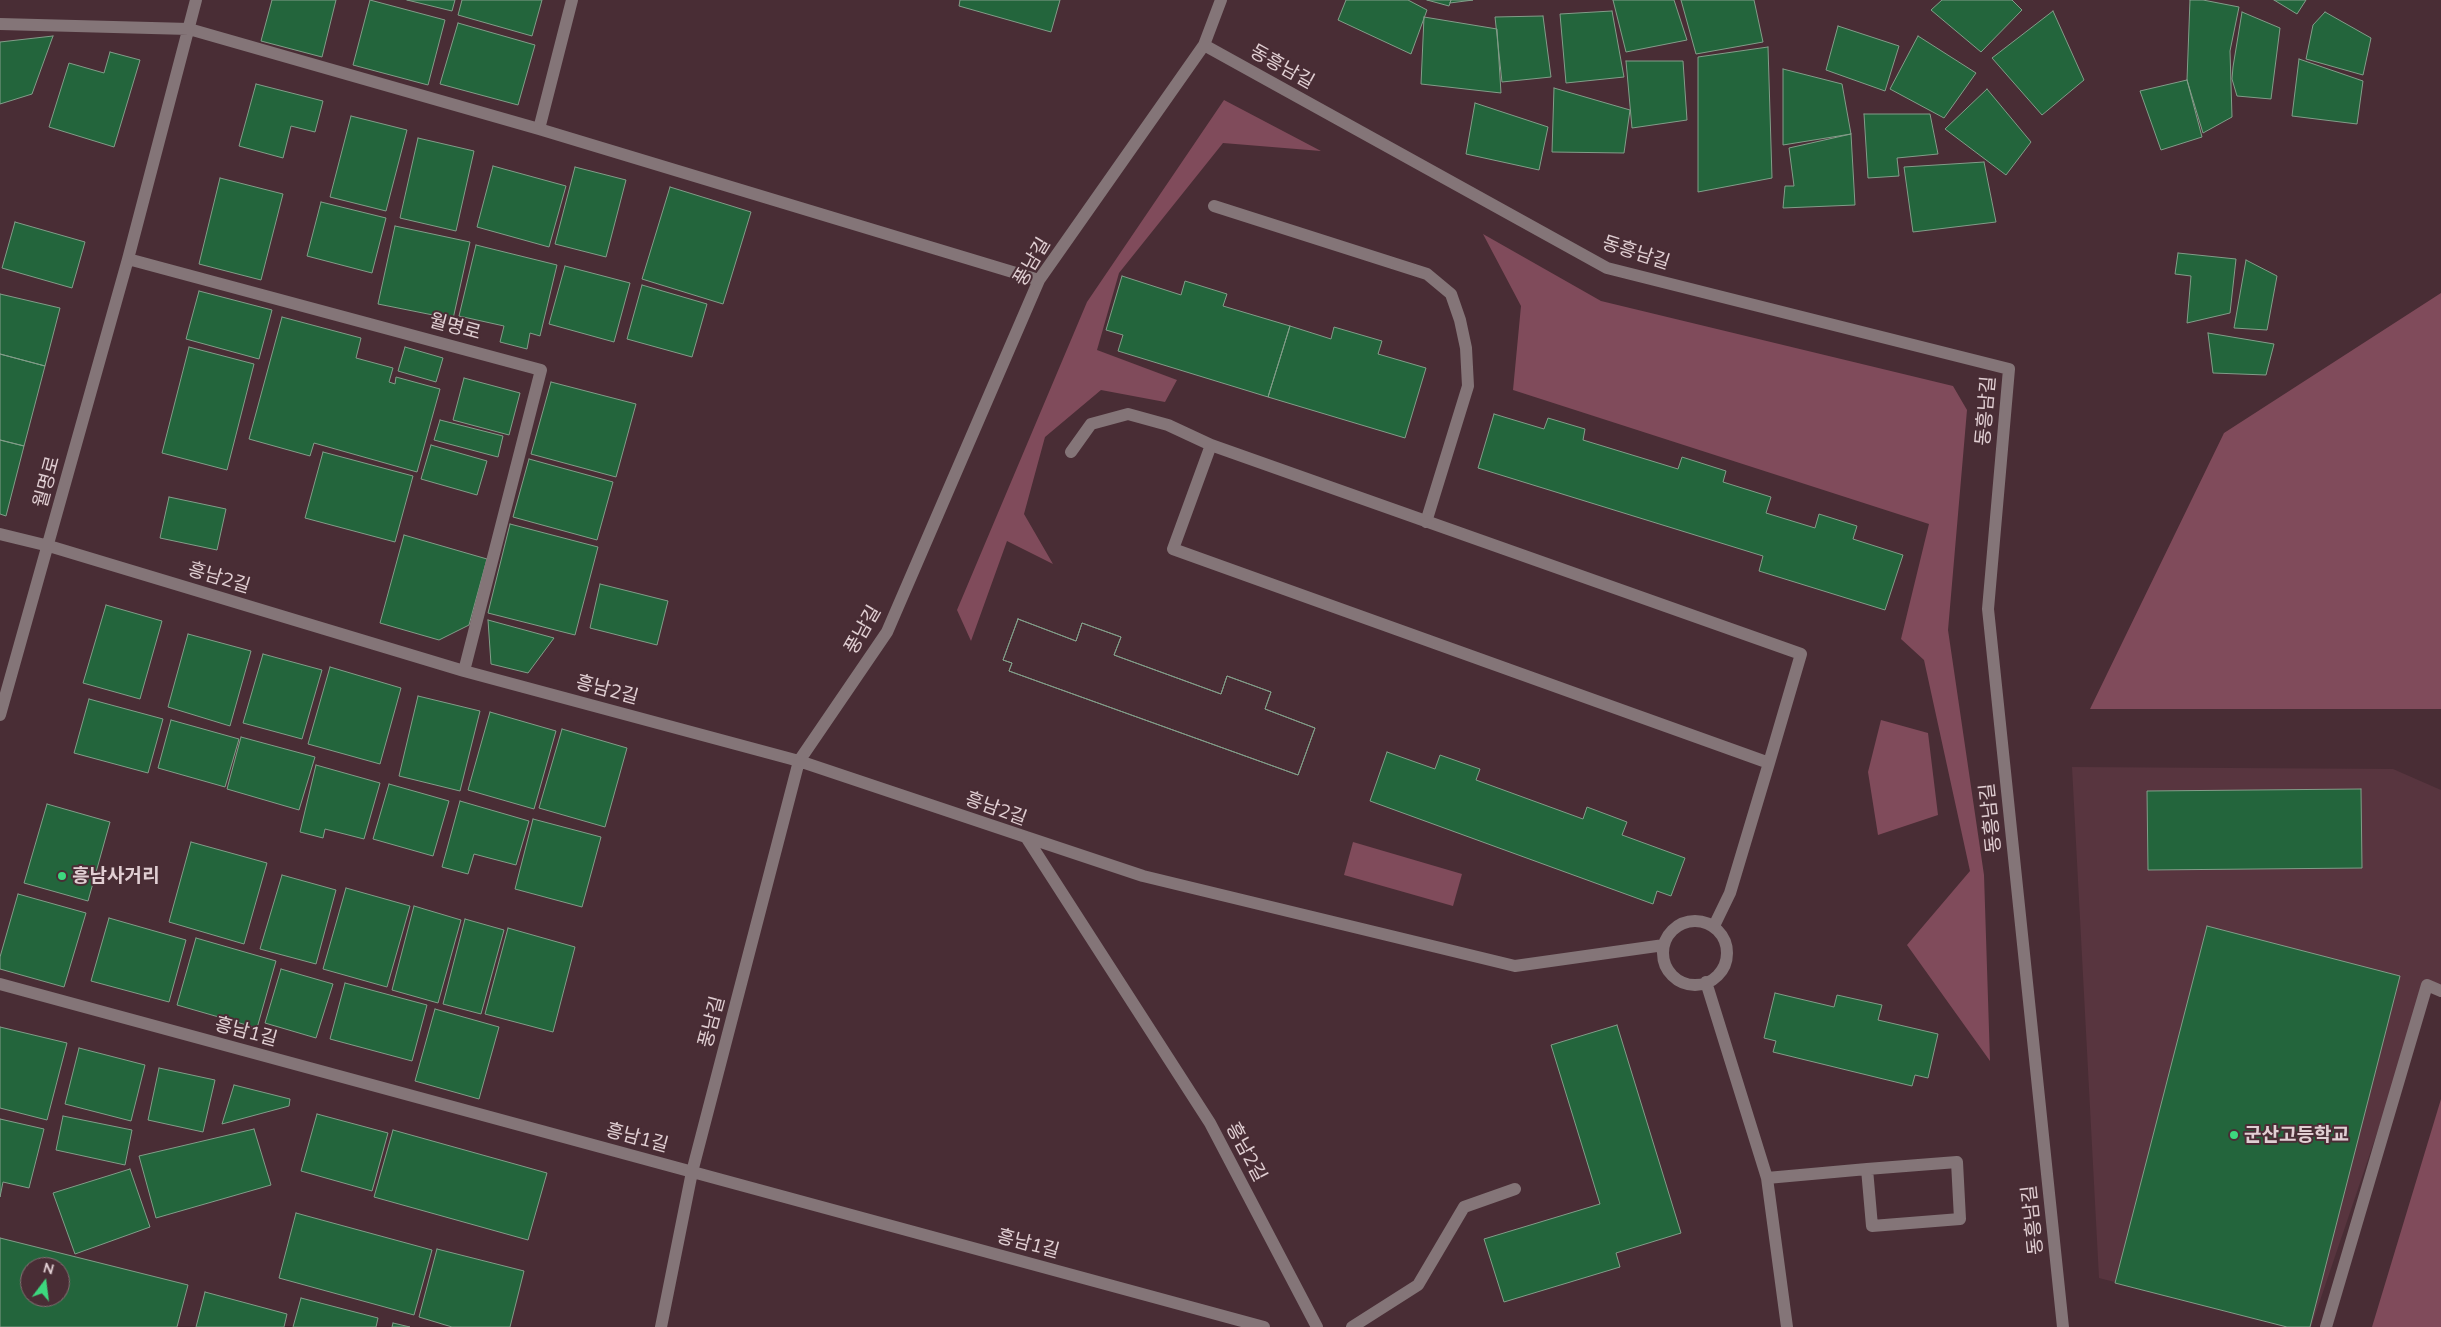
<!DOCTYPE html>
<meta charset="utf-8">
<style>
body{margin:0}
#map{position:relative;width:2441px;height:1327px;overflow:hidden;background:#492d35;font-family:Mulish,sans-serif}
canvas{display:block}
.north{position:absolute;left:20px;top:1257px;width:50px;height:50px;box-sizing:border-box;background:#492d35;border:1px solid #866e74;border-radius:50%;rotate:15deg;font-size:14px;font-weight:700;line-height:20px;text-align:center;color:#e1cfd3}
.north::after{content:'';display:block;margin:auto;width:18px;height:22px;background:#3dd77e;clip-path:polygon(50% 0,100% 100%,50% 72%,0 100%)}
</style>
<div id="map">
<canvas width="2441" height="1327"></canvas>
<div class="north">N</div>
</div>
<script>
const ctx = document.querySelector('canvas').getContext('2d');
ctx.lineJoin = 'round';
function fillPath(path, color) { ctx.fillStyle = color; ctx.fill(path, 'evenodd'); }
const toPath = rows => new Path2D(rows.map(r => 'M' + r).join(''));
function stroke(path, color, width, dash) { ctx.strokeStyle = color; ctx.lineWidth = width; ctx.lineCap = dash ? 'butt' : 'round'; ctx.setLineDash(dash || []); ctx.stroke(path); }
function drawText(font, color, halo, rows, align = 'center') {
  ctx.font = font + ' Mulish,"Noto Sans KR",sans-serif'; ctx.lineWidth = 4; ctx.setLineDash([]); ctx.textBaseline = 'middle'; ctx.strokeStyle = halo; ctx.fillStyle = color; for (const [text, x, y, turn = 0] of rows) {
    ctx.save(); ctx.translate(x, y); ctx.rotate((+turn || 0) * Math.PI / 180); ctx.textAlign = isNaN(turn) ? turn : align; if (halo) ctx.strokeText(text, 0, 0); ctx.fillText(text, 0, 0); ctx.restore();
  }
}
fillPath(toPath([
 [2072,767,2393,769,2441,790,2441,991,2427,986,2311,1327,2288,1327,2099,1278]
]), '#58353f');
fillPath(toPath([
 [1224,100,1321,151,1223,143,1119,273,1097,350,1177,380,1165,402,1101,390,1045,437,1024,514,1053,564,1007,541,971,641,957,610,1087,302],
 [1483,234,1601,301,1953,386,1967,410,1948,630,1984,875,1990,1061,1907,945,1970,871,1924,660,1901,639,1929,524,1513,390,1521,306],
 [2441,293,2441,709,2090,709,2224,433],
 [1881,720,1928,733,1938,815,1878,835,1868,772],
 [1353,842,1462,874,1453,906,1344,875],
 [2441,1099,2441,1327,2372,1327]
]), '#804b5b');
const building = toPath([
 [272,0,336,0,322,57,261,41,272,0],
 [370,0,445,20,428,85,353,65,370,0],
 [407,0,455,0,452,11,407,0],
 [462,0,542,0,532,36,458,15,462,0],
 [960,0,1060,0,1051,32,959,6,960,0],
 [1346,0,1408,0,1427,10,1411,54,1338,20,1346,0],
 [1427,0,1451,0,1449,6,1427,0],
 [1451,0,1473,0,1450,3,1451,0],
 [1613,0,1674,0,1687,40,1626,52,1613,0],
 [1681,0,1754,0,1763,42,1696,54,1681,0],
 [1942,0,2012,0,2022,10,1981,52,1931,10,1942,0],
 [2190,0,2203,0,2239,7,2230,51,2232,117,2203,133,2187,80,2190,0],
 [2274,0,2306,0,2297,14,2274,0],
 [1612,11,1624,77,1566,83,1560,14,1612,11],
 [2053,11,2084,80,2042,115,1992,58,2053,11],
 [2242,12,2280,28,2271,99,2237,96,2232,79,2233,67,2242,12],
 [2325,12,2371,38,2363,75,2306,59,2313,25,2325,12],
 [1543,16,1551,77,1502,82,1495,17,1543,16],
 [1424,17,1497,29,1501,93,1421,84,1424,17],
 [458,23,535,45,518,105,440,84,458,23],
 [1838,26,1899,46,1885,91,1826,70,1838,26],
 [53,36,32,94,0,104,0,42,53,36],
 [1918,36,1976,73,1944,118,1890,89,1918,36],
 [1768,47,1772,178,1698,192,1698,57,1768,47],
 [110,52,140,60,114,147,49,127,69,63,104,73,110,52],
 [2299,59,2363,81,2357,124,2292,116,2299,59],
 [1626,61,1683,61,1687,120,1632,128,1626,61],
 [1783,69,1842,84,1851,134,1783,145,1783,69],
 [2187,80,2202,137,2161,150,2140,91,2187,80],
 [256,84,323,101,315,132,291,126,283,158,239,146,256,84],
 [1554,88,1630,110,1624,153,1552,152,1554,88],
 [1987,89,2031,142,2006,175,1945,129,1987,89],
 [1475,103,1548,127,1539,170,1466,154,1475,103],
 [1864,114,1930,114,1938,154,1897,158,1899,176,1868,178,1864,114],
 [351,116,407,130,386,211,330,197,351,116],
 [1851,134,1855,205,1783,208,1785,186,1794,186,1789,148,1851,134],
 [418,138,474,151,456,231,400,218,418,138],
 [1984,162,1996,222,1913,232,1904,167,1984,162],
 [493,166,566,186,549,247,477,227,493,166],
 [575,167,626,180,606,257,555,244,575,167],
 [220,178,283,194,261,280,199,264,220,178],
 [670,187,751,212,723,304,642,279,670,187],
 [321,202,386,218,372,273,307,256,321,202],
 [15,222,85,242,72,288,2,268,15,222],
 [395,226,470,242,453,319,378,304,395,226],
 [476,245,557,265,540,336,530,333,527,349,500,342,504,326,459,316,476,245],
 [2178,253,2236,259,2230,313,2187,323,2191,276,2175,274,2178,253],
 [2246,260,2277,276,2267,330,2234,328,2246,260],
 [565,266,630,283,614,342,549,324,565,266],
 [1122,276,1181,295,1185,281,1227,294,1223,306,1290,326,1268,397,1118,351,1123,335,1106,330,1122,276],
 [642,285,707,304,692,357,627,339,642,285],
 [199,291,272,310,259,359,186,339,199,291],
 [0,294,60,308,45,366,0,354,0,294],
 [282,317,361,338,356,358,393,368,389,382,395,384,396,377,440,389,417,472,314,443,310,456,249,439,282,317],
 [1290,326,1331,339,1334,327,1382,341,1378,354,1426,368,1405,438,1268,397,1290,326],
 [2208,333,2274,344,2266,375,2213,373,2208,333],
 [189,347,254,364,227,470,162,453,189,347],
 [405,347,443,358,436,382,398,371,405,347],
 [0,354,45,366,24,446,0,440,0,354],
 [464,378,520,393,509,435,453,420,464,378],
 [551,382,636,404,616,477,531,454,551,382],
 [1494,414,1544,429,1548,418,1585,429,1583,440,1678,469,1682,457,1726,471,1723,482,1771,497,1766,513,1815,528,1819,514,1857,526,1853,539,1903,555,1885,610,1759,571,1763,556,1478,468,1494,414],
 [440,420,503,436,498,457,434,440,440,420],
 [0,440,24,446,6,516,0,514,0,440],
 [431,445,487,461,477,495,421,479,431,445],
 [323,452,413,476,395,542,305,518,323,452],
 [529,459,613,482,597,540,513,517,529,459],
 [169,497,226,509,217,550,160,538,169,497],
 [510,524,598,547,575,635,488,613,510,524],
 [404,535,487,559,469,625,439,640,380,623,404,535],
 [600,584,668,601,657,645,590,628,600,584],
 [106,605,162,621,140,699,83,683,106,605],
 [1018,619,1076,641,1082,623,1121,637,1114,655,1221,694,1227,676,1271,692,1265,709,1315,728,1298,775,1009,671,1012,663,1003,660,1018,619],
 [1018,619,1076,641,1082,623,1121,637,1114,655,1221,694,1227,676,1271,692,1265,709,1315,728,1298,775,1009,671,1012,663,1003,660,1018,619],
 [488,620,554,638,528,673,491,664,488,620],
 [188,634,251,651,230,726,168,707,188,634],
 [263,654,322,670,302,739,243,723,263,654],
 [330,667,401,688,380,764,308,744,330,667],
 [418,696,480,711,460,791,399,776,418,696],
 [89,699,163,719,148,773,74,753,89,699],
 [490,712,556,731,534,809,468,790,490,712],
 [171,720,239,739,225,787,158,768,171,720],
 [562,729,627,748,605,827,539,808,562,729],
 [241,737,315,757,299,810,227,789,241,737],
 [1387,752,1435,769,1440,755,1480,769,1476,780,1583,819,1587,807,1627,822,1622,835,1685,858,1671,896,1657,891,1653,904,1370,801,1387,752],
 [316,765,380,783,364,839,325,829,323,838,300,832,316,765],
 [389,784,449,801,433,856,373,839,389,784],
 [2361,789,2362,868,2148,870,2147,791,2361,789],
 [460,801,529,821,516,865,474,854,468,874,442,867,460,801],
 [47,804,110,822,88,901,24,883,47,804],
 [533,819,601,837,582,907,515,889,533,819],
 [191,842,267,863,244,944,169,922,191,842],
 [282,875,336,890,316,964,260,949,282,875],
 [346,888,410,906,387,987,323,969,346,888],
 [18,894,86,913,64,987,0,969,0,957,18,894],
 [414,906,461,920,438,1003,392,990,414,906],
 [109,918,186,940,169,1002,91,981,109,918],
 [465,919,504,930,481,1014,443,1004,465,919],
 [2207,926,2400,976,2310,1327,2287,1327,2115,1283,2207,926],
 [508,928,575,947,553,1032,485,1014,508,928],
 [196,938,276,961,257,1028,177,1005,196,938],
 [281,969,333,984,316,1038,265,1023,281,969],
 [345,983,427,1005,412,1061,330,1039,345,983],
 [1775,993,1834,1007,1837,995,1882,1005,1878,1020,1938,1034,1928,1078,1915,1075,1912,1086,1773,1052,1776,1041,1764,1038,1775,993],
 [435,1009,499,1027,479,1099,415,1081,435,1009],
 [1617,1025,1681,1233,1616,1253,1620,1267,1504,1302,1484,1239,1600,1204,1551,1045,1617,1025],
 [0,1027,67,1043,47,1120,0,1108,0,1027],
 [79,1048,145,1065,131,1121,65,1104,79,1048],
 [159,1068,215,1080,203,1132,148,1120,159,1068],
 [234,1085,290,1099,289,1106,222,1124,234,1085],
 [317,1114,388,1133,372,1191,301,1171,317,1114],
 [63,1116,132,1130,125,1165,56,1150,63,1116],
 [0,1119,44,1129,29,1188,3,1182,0,1197,0,1119],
 [254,1129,271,1185,156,1218,139,1156,254,1129],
 [393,1130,547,1173,528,1240,374,1197,393,1130],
 [130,1169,150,1227,75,1254,53,1193,130,1169],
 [296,1213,432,1250,414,1315,279,1278,296,1213],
 [0,1238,188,1285,177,1327,0,1327,0,1238],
 [30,1267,60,1267,60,1297,30,1297,30,1267],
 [437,1249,524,1271,510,1327,452,1327,419,1317,437,1249],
 [205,1292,287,1314,284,1327,196,1327,205,1292],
 [301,1298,378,1318,376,1327,293,1327,301,1298],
 [393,1323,410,1327,392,1327,393,1323]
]);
fillPath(building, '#23653c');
stroke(building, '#829d89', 1);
stroke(toPath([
 [0,24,189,29,539,129,1039,280],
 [1204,45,1607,268,2009,369,1988,609,2063,1327],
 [539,129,572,0],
 [1214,206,1427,274,1451,294,1460,320,1466,348,1468,386,1426,522],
 [128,259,541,370,464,671],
 [1071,452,1091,424,1128,414,1168,425,1211,445],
 [0,534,49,546,464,671,799,761,1026,837,1210,1123,1317,1327],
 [0,715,128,259,196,0],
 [1026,837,1143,876,1515,966,1664,945],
 '1663 953a32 32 0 1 1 64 0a32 32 0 1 1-64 0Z',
 [1714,926,1730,893,1769,763,1801,654,1211,445,1173,549,1769,763],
 [1706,982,1767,1178,1787,1327],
 [0,984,1264,1327],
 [1767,1178,1867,1169,1957,1162,1960,1219,1872,1226,1867,1169],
 [661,1327,692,1172,799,761,887,632,1039,280,1204,45,1221,0],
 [1352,1327,1418,1285,1464,1207,1515,1189],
 [2326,1327,2427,985,2441,991]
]), '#847578', 12);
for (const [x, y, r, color] of [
 [62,876,5,"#3dd77e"],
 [2234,1135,5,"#3dd77e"]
]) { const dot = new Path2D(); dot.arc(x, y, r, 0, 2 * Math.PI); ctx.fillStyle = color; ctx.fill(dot); stroke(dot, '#492d35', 2); }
drawText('19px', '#e1cfd3', '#492d35', [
 ["동흥남길",1282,67,29],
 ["동흥남길",1636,253,18],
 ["풍남길",1032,262,-59],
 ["월명로",455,327,15],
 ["동흥남길",1986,411,-85],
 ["월명로",47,482,-75],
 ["흥남2길",219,578,17],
 ["풍남길",863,630,-60],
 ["흥남2길",607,690,15],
 ["흥남2길",996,809,20],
 ["동흥남길",1991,818,-96],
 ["풍남길",712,1022,-75],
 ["흥남1길",246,1032,15],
 ["흥남1길",637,1138,15],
 ["흥남2길",1246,1152,62],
 ["동흥남길",2033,1220,-96],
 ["흥남1길",1028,1244,15]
]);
drawText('bold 19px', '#e1cfd3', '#492d35', [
 ["흥남사거리",72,876],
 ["군산고등학교",2244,1135]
], 'left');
</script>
